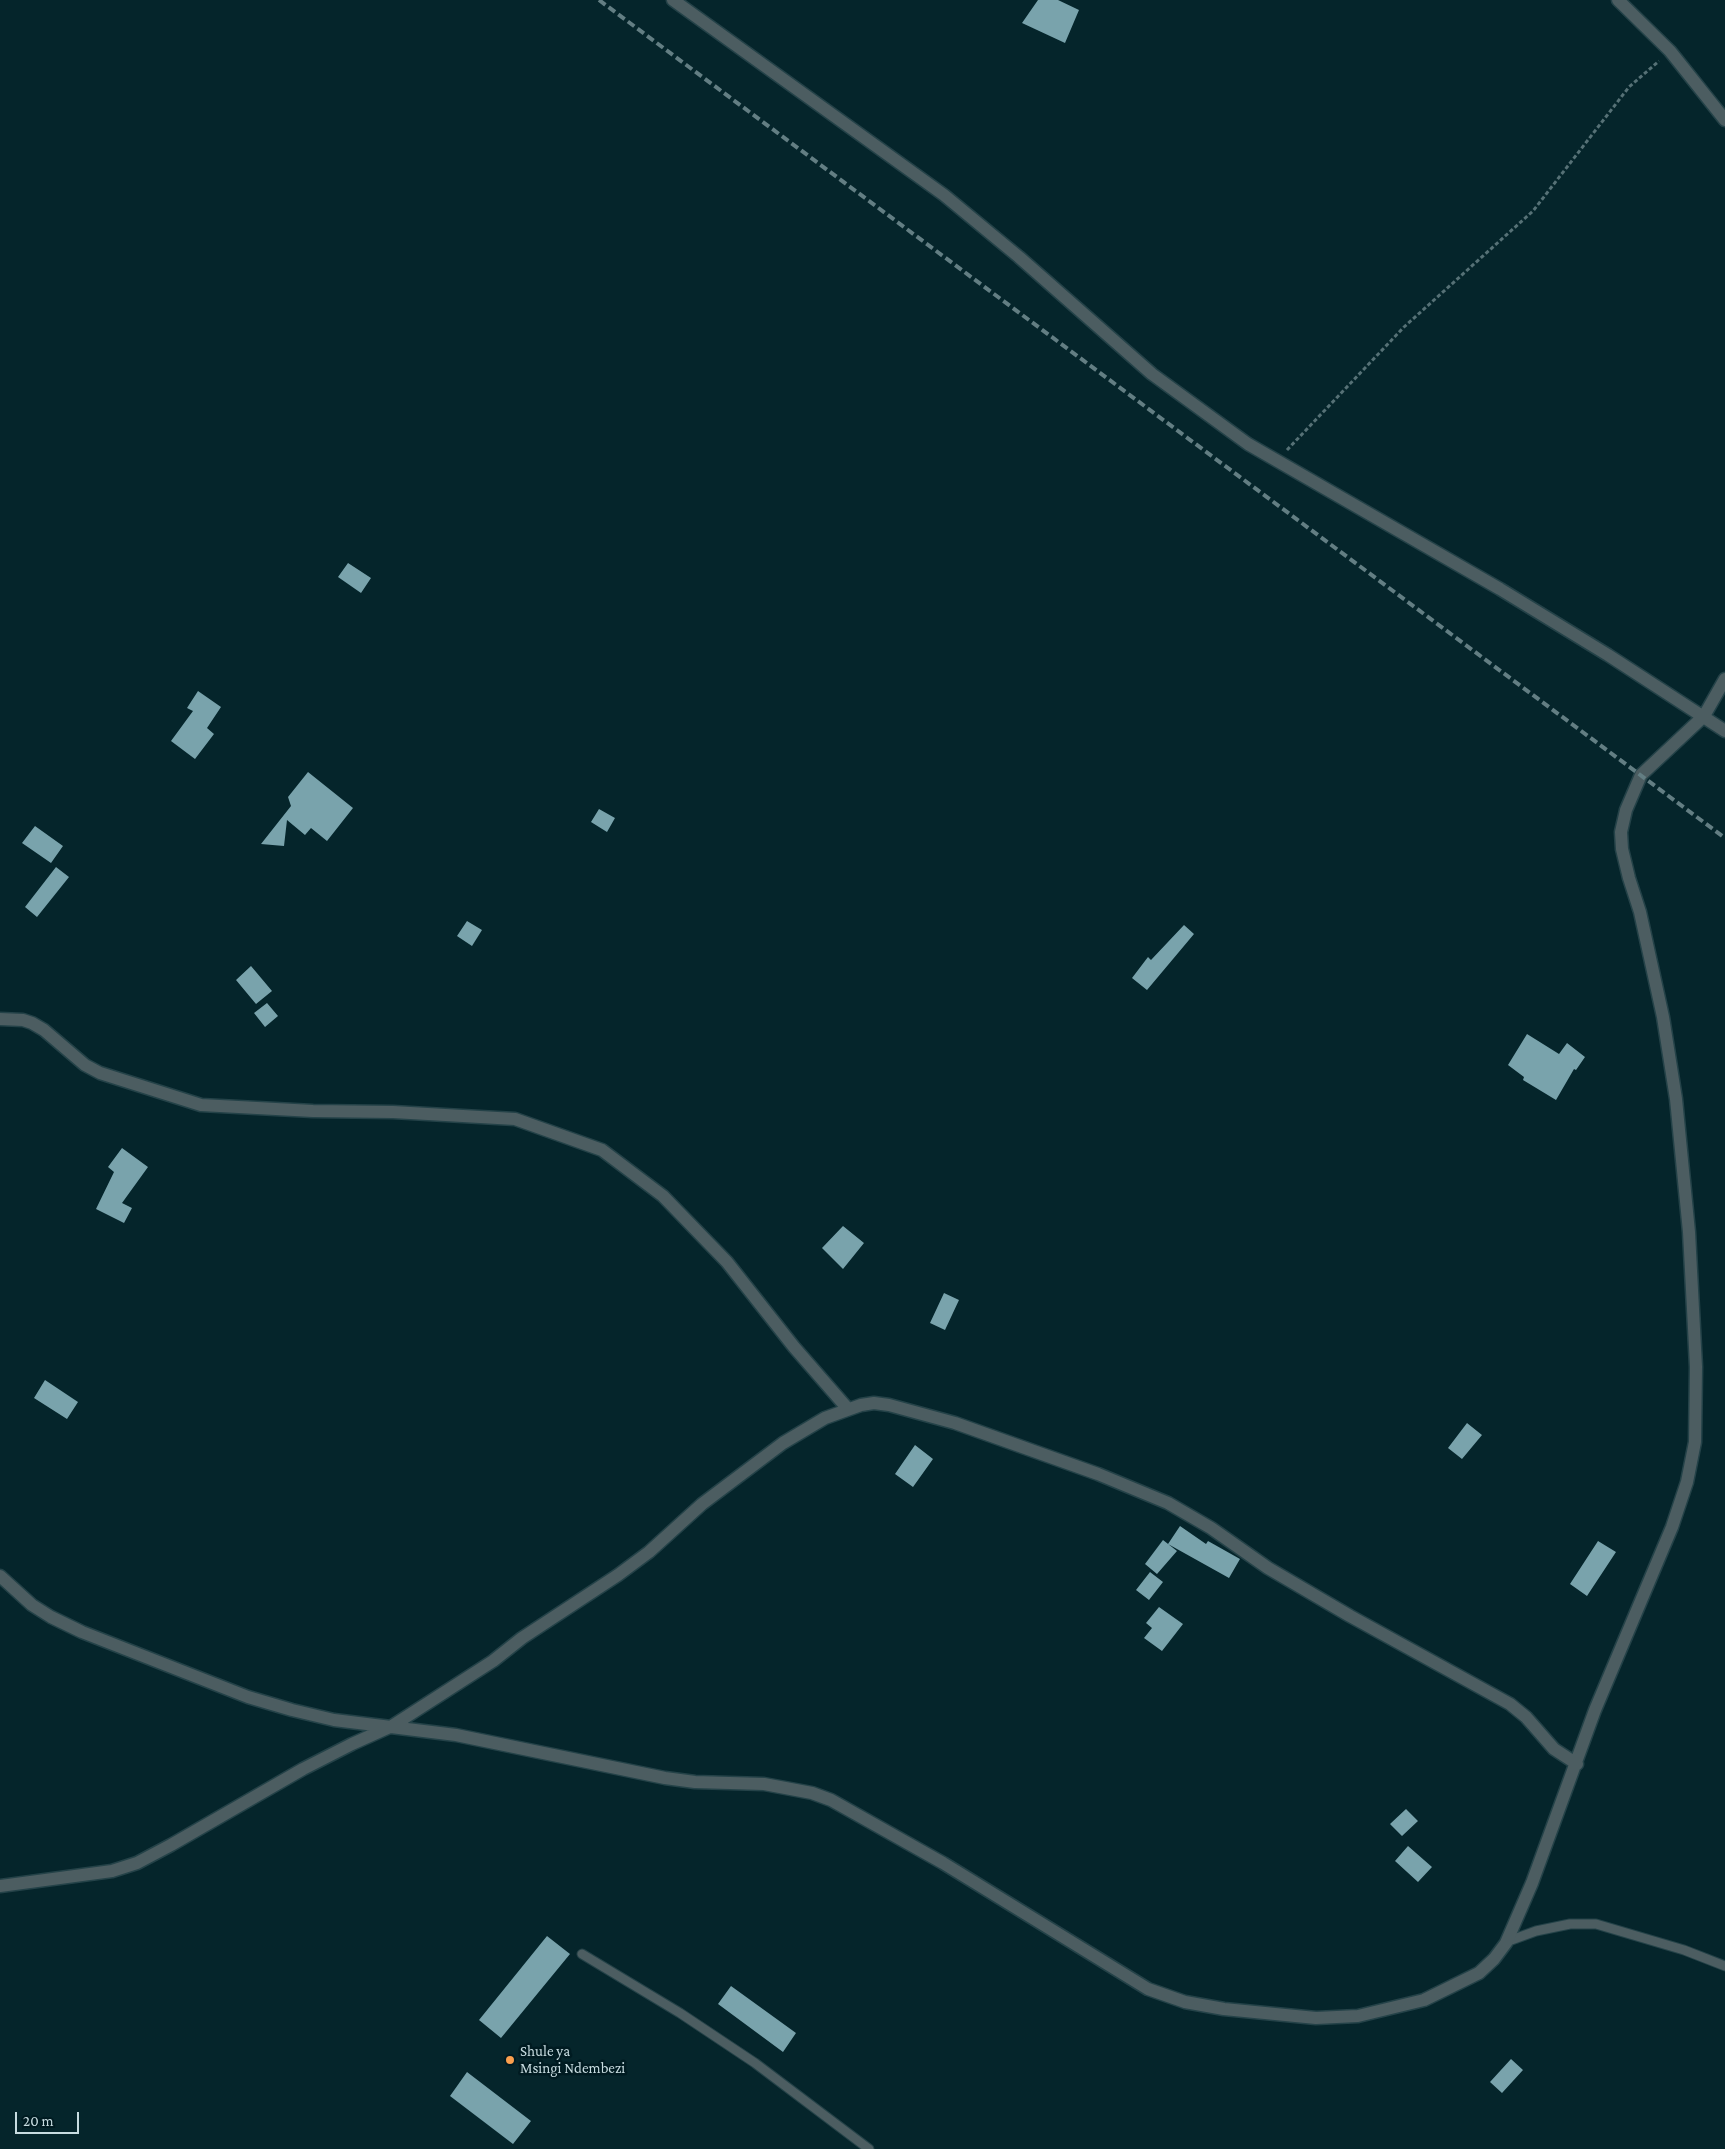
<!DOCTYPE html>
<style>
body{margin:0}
#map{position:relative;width:1725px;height:2149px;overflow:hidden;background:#05252b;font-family:"Crimson Pro",serif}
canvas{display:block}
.scale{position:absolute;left:15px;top:2112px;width:64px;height:22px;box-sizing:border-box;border:2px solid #c7dce0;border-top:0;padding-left:6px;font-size:15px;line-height:18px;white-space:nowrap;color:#c7dce0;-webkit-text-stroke:4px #001b21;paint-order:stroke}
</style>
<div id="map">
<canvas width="1725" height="2149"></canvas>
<div class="scale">20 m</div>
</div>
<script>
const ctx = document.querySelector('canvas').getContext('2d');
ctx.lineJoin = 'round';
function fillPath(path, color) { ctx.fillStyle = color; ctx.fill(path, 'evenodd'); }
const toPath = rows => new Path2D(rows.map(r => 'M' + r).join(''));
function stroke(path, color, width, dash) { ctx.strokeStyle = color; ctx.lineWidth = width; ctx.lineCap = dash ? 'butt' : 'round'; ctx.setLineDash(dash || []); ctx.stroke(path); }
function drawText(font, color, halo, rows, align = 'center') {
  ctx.font = font + ' "Crimson Pro",serif'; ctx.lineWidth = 5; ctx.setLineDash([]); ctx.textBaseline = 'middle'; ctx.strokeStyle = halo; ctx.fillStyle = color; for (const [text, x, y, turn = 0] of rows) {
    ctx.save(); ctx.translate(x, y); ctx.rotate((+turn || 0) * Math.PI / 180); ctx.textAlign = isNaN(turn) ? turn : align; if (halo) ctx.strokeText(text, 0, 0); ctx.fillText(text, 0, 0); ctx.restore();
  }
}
fillPath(toPath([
 [1038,0,1058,0,1079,10,1065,43,1022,23],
 [348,563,371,578,361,593,338,577],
 [198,691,221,707,207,728,214,734,195,759,171,741,193,711,187,708],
 [308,772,353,808,327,841,311,828,305,835,287,820,284,846,261,844,291,806,288,797],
 [599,809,615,818,607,832,591,822],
 [35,826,63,846,51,863,22,843],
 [56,867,69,877,37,917,25,907],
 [467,921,482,930,472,946,457,936],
 [1184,925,1194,934,1147,990,1132,978,1148,957,1151,960],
 [251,966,272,991,256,1004,236,980],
 [267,1003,278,1016,265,1027,254,1013],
 [1527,1034,1559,1054,1567,1043,1585,1057,1576,1070,1574,1069,1556,1100,1523,1080,1524,1077,1508,1065],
 [122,1148,148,1167,122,1203,132,1208,124,1223,96,1209,114,1172,108,1167],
 [843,1226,864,1243,843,1269,822,1248],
 [944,1293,959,1300,945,1330,930,1323],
 [45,1380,78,1402,67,1419,34,1398],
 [1467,1423,1482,1435,1462,1459,1448,1448],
 [915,1445,933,1459,913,1487,895,1474],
 [1180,1526,1206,1544,1208,1541,1240,1559,1229,1578,1168,1544],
 [1163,1540,1177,1551,1157,1574,1145,1564],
 [1598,1541,1616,1552,1587,1596,1570,1584],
 [1150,1572,1163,1582,1149,1600,1136,1590],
 [1159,1607,1183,1624,1162,1651,1144,1638,1152,1628,1146,1623],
 [1406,1809,1418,1821,1402,1836,1390,1824],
 [1408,1846,1432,1867,1418,1882,1395,1861],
 [547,1936,570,1954,501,2038,479,2020],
 [731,1986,796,2033,783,2052,718,2004],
 [1511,2059,1523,2070,1502,2093,1490,2082],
 [467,2072,531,2121,513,2144,450,2096]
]), '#79a3ac');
const lane = toPath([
 [1506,1942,1536,1931,1570,1924,1596,1924,1684,1950,1725,1966],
 [582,1954,680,2013,755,2063,869,2149]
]);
const street = toPath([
 [673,0,944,195,1019,257,1152,374,1248,444,1500,589,1608,655,1725,731],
 [1618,0,1670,51,1725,120],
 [0,1019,23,1020,32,1023,44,1030,85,1065,100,1073,201,1105,313,1111,393,1112,515,1119,602,1150,663,1196,727,1262,794,1347,848,1409],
 [0,1576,32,1605,51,1617,82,1632,248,1697,292,1710,334,1720,456,1735,665,1778,695,1782,764,1784,812,1793,831,1800,943,1863,1148,1989,1185,2002,1224,2009,1316,2018,1358,2016,1424,2000,1479,1973,1494,1959,1506,1943,1532,1883,1595,1710,1672,1527,1687,1482,1695,1442,1696,1367,1689,1232,1676,1099,1663,1017,1640,912,1629,878,1622,849,1621,832,1626,810,1641,775,1704,716,1725,679],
 [0,1886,112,1871,137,1863,171,1845,303,1769,352,1744,392,1726,493,1661,522,1638,618,1575,649,1552,702,1504,783,1443,825,1418,861,1405,874,1403,889,1405,955,1423,1098,1474,1168,1503,1211,1528,1268,1568,1350,1616,1510,1704,1526,1717,1554,1749,1577,1764]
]);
stroke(lane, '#244248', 11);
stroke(street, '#244248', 15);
stroke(toPath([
 [1287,450,1404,327,1533,211,1629,87,1659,61]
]), '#567176', 3, [4, 2.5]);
stroke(lane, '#4c5d61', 9);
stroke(street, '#4c5d61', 12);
stroke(toPath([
 [599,0,1725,838]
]), '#637e83', 4, [8, 4]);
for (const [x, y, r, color] of [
 [510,2060,5,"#fa9f4e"]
]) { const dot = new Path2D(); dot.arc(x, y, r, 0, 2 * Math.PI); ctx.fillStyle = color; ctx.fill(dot); stroke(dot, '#001b21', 2); }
drawText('15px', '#c7dce0', '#001b21', [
 ["Shule ya",520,2051],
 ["Msingi Ndembezi",520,2068]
], 'left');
</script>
